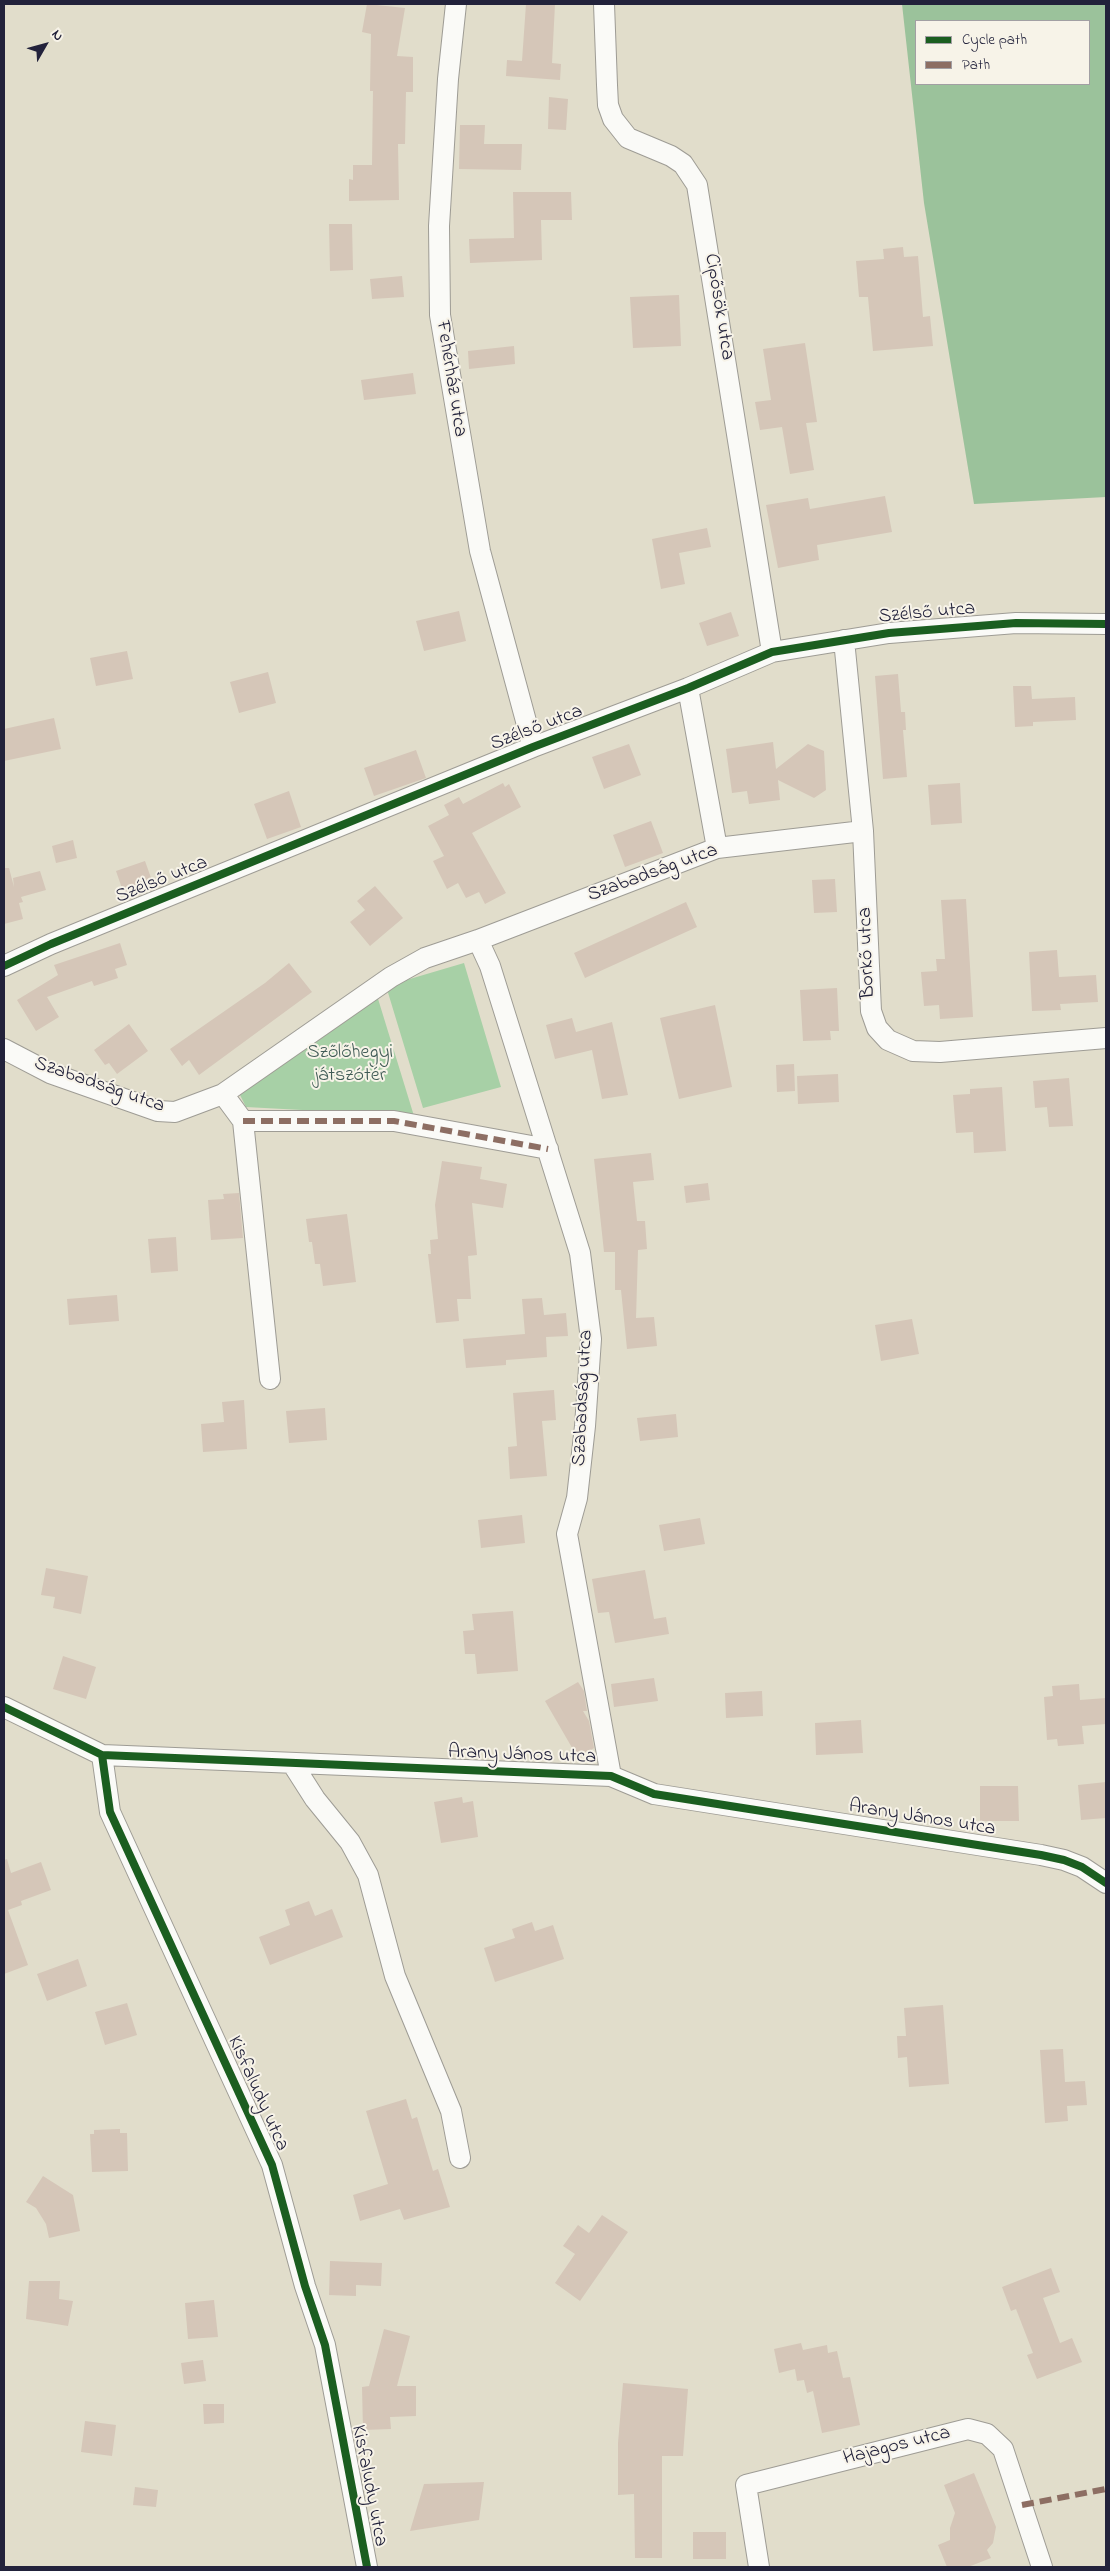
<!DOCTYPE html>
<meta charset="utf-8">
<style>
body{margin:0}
#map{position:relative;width:1110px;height:2571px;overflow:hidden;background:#e1ddcb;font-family:"Indie Flower",sans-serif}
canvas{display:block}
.frame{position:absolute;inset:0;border:5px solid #22223b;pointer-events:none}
.legend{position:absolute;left:915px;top:20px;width:175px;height:65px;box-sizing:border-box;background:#f7f3e8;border:1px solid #a29fa3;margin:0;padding:6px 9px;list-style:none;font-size:15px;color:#22223b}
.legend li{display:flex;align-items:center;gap:10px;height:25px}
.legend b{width:25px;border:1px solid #a29fa3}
.north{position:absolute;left:20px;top:20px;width:50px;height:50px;-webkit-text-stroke:4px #f7f3e8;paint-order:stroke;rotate:52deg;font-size:14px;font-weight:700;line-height:20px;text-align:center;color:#22223b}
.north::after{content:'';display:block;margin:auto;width:18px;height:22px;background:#22223b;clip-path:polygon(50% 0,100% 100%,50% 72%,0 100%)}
</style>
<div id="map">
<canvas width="1110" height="2571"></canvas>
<div class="frame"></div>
<ul class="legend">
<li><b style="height:6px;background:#1b5e20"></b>Cycle path</li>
<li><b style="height:6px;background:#8d6e63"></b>Path</li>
</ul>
<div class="north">N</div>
</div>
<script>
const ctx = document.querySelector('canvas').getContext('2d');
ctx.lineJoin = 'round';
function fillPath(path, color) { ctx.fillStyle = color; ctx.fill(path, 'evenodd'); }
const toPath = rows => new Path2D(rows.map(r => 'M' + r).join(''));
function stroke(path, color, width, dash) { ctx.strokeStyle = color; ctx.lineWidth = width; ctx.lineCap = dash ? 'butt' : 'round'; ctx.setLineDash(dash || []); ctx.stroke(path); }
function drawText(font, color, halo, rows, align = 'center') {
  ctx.font = font + ' "Indie Flower",sans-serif'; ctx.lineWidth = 4; ctx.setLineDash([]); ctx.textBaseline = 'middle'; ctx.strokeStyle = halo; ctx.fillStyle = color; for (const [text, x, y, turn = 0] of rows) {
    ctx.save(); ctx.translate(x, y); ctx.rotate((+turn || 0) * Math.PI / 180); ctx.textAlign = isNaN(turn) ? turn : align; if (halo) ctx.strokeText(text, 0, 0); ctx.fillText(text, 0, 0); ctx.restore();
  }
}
fillPath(toPath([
 [464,963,501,1087,423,1108,386,986],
 [375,989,414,1116,246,1107,237,1089]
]), '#a7d0a6');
fillPath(toPath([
 [902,4,1106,4,1106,497,974,504,924,203],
 [916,21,1089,21,1089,84,916,84]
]), '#9bc29b');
fillPath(toPath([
 [367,4,405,8,397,56,413,57,413,92,406,92,405,144,398,144,399,200,349,201,349,179,353,180,353,165,372,165,373,91,370,91,371,34,362,32],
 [526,4,555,4,552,63,561,64,560,80,506,76,507,60,522,61],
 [549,97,568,99,566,130,548,129],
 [460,125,485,125,484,144,522,144,521,170,459,169],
 [513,192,571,192,572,220,541,220,542,260,470,263,469,239,514,238],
 [329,224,352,224,353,270,330,271],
 [903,247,904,257,918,256,923,317,930,316,933,346,873,351,868,297,859,297,856,261,884,259,883,249],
 [402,276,404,297,372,299,370,279],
 [679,295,681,346,633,348,630,297],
 [805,343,817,422,806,423,814,470,790,474,782,427,760,430,755,402,771,400,763,349],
 [514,346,515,364,469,369,468,351],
 [413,373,416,394,364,400,361,380],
 [885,496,892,532,817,545,819,560,778,568,766,505,808,498,810,509],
 [707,528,711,547,679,553,685,584,661,589,652,539],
 [459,611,466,641,424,651,416,621],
 [731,612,739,636,707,646,699,623],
 [127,651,133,679,96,686,90,658],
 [268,672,276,703,239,713,230,682],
 [898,674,901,712,905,712,906,730,903,730,907,777,883,779,875,676],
 [1013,686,1031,686,1032,699,1075,697,1076,720,1033,722,1033,726,1015,727],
 [54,718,61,749,4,761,4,729],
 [773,742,776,769,808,744,824,751,826,790,814,798,778,780,780,800,749,804,747,791,732,793,726,749],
 [629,744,641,775,604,789,592,757],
 [416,750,426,778,374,796,364,768],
 [503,783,505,787,509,784,521,807,472,833,506,893,485,904,479,892,466,898,458,883,447,889,433,861,444,856,428,826,449,815,444,805,459,797,463,804],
 [960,783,962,823,931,825,928,785],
 [289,791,301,827,267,839,254,804],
 [651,821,663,853,625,867,613,835],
 [73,840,77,858,56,863,52,846],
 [145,861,155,889,126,900,116,871],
 [4,868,9,868,14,887,13,878,40,871,46,890,21,897,23,902,19,903,23,919,4,924],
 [835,879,837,912,814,913,812,880],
 [375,886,403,918,370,946,350,922,365,910,357,901],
 [966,899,973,1017,940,1019,939,1005,924,1006,921,972,937,971,936,959,945,959,941,900],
 [686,902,697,927,585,978,574,953],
 [120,943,127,965,115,969,118,978,94,986,92,981,47,997,59,1017,36,1031,17,1000,58,975,54,965],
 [1057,950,1059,977,1096,975,1098,1002,1060,1004,1061,1010,1032,1011,1029,952],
 [289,963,312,992,199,1075,189,1060,182,1066,170,1049,265,983],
 [837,988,839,1031,830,1031,831,1040,803,1041,800,990],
 [715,1005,732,1087,679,1099,660,1018],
 [572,1018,576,1032,612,1022,628,1095,602,1099,592,1050,555,1059,546,1025],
 [129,1024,148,1051,117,1074,109,1063,105,1065,94,1050],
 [794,1064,795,1091,777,1092,776,1065],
 [838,1074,839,1102,798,1104,797,1076],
 [1069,1078,1073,1126,1049,1127,1047,1107,1035,1108,1033,1081],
 [1002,1087,1006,1151,974,1153,973,1132,956,1133,953,1095,970,1094,970,1089],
 [651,1153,654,1180,633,1182,637,1221,645,1221,647,1249,638,1250,636,1318,654,1317,657,1346,627,1349,621,1290,615,1290,615,1252,604,1252,594,1159],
 [442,1161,482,1167,480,1179,507,1184,503,1208,472,1203,477,1255,468,1256,471,1299,457,1299,459,1321,436,1323,428,1254,431,1254,430,1240,438,1239,435,1205],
 [708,1183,710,1200,686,1203,684,1186],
 [239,1193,243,1238,211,1240,208,1200,224,1199,223,1194],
 [347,1214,356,1282,323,1286,320,1264,315,1264,312,1242,309,1242,306,1219],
 [176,1237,178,1271,151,1273,148,1239],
 [117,1295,119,1321,69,1325,67,1299],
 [542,1298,544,1315,566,1313,568,1336,546,1337,547,1357,506,1360,506,1365,466,1368,463,1339,525,1334,522,1299],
 [912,1319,919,1354,881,1361,875,1325],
 [554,1390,556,1420,542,1421,547,1476,510,1479,508,1447,517,1446,513,1393],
 [244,1400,247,1449,203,1452,201,1424,224,1422,222,1402],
 [325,1408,327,1440,289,1443,286,1411],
 [676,1414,678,1437,640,1441,637,1418],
 [522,1515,525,1543,481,1548,478,1520],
 [700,1518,705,1544,664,1551,659,1525],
 [46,1568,88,1576,81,1614,53,1608,55,1597,41,1595],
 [645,1570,654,1619,666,1617,669,1634,615,1643,609,1612,598,1613,592,1579],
 [513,1611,518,1671,477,1674,475,1654,465,1654,463,1631,474,1630,472,1614],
 [63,1656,96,1667,86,1699,53,1689],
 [654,1678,658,1701,614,1707,611,1684],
 [578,1682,584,1691,587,1711,583,1711,589,1721,594,1748,578,1758,545,1701],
 [1079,1684,1080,1700,1106,1698,1106,1724,1082,1726,1084,1744,1058,1746,1057,1739,1047,1740,1044,1697,1053,1696,1052,1686],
 [762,1691,763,1716,726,1718,725,1693],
 [861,1720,863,1753,816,1755,815,1723],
 [1106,1782,1106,1818,1081,1820,1078,1785],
 [980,1786,1018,1786,1019,1821,980,1821],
 [462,1797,463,1803,473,1801,478,1837,441,1843,434,1802],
 [7,1859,11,1873,41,1862,51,1890,21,1901,22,1905,8,1910,28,1965,4,1974,4,1860],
 [309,1901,315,1916,332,1909,343,1937,270,1965,259,1937,290,1925,285,1910],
 [532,1922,535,1931,553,1925,564,1959,495,1982,484,1948,515,1938,512,1929],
 [78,1959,87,1986,47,2001,37,1974],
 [127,2003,137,2035,105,2045,95,2012],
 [943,2005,949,2084,909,2087,907,2057,898,2058,897,2036,906,2036,904,2008],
 [1063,2049,1065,2082,1085,2081,1087,2105,1067,2106,1068,2121,1045,2123,1040,2050],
 [406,2099,412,2119,417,2117,433,2171,438,2169,450,2207,404,2220,400,2209,360,2221,353,2195,388,2184,366,2111],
 [120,2129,120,2133,127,2133,128,2171,92,2172,90,2134,94,2134,94,2130],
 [43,2176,73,2195,80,2231,49,2238,46,2224,36,2208,26,2202],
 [602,2215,628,2232,580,2301,555,2283,575,2254,563,2246,578,2225,589,2233],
 [330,2261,382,2263,381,2286,356,2285,356,2296,329,2295],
 [1051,2268,1060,2292,1043,2298,1060,2343,1072,2338,1082,2362,1037,2379,1027,2355,1033,2353,1016,2309,1011,2311,1002,2287],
 [29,2281,60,2281,59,2299,73,2301,68,2326,26,2319],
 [214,2300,218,2337,188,2339,185,2303],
 [384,2329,410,2336,397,2386,416,2386,416,2416,390,2417,391,2429,363,2430,362,2387,369,2386],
 [801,2343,803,2350,827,2345,828,2353,837,2351,843,2378,850,2377,860,2425,822,2433,813,2391,807,2393,804,2380,797,2381,795,2369,779,2373,774,2349],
 [203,2360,206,2381,184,2384,181,2363],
 [623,2383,688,2389,683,2456,662,2456,662,2558,635,2558,634,2494,618,2495,618,2443],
 [203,2404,224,2404,224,2423,204,2424],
 [85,2421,116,2425,112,2456,81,2452],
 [974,2473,996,2527,993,2543,987,2550,991,2558,968,2567,947,2567,938,2545,950,2540,950,2528,955,2513,944,2485],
 [484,2482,479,2520,410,2531,424,2484],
 [135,2487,158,2490,156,2507,133,2505],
 [693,2532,726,2532,726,2559,693,2559]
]), '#d5c6b8');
const minor = toPath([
 [456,4,448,79,439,226,440,315,480,551,533,747],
 [604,4,607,85,608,105,613,119,628,138,671,156,683,164,697,185,772,652],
 [844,640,863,831,871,1011,877,1028,888,1040,913,1051,940,1052,1106,1038],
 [688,688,717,848],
 [478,940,490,966,580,1253,591,1339,585,1426,577,1498,567,1534,611,1776],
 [4,966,51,944,533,747,688,688,772,652,889,633,1016,623,1106,624],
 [4,1049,50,1073,158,1111,175,1112,223,1094,391,977,425,958,478,940,717,848,863,831],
 [223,1094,243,1121,270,1379],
 [243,1121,394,1121,548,1149],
 [4,1707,102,1755,611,1776,654,1794,1041,1855,1064,1860,1082,1867,1106,1883],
 [102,1755,110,1812,272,2165,305,2286,325,2345,367,2567],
 [292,1763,315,1799,350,1842,368,1875,395,1976,451,2111,460,2158],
 [759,2567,746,2485,968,2429,987,2434,1003,2449,1042,2567]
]);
stroke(minor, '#9e9c95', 22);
stroke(minor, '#fafaf7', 20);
stroke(toPath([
 [243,1121,394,1121,548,1149],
 [1022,2505,1106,2489]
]), '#8d6e63', 6, [12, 6]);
stroke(toPath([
 [4,966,51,944,533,747,688,688,772,652,889,633,1016,623,1106,624],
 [4,1707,102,1755,611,1776,654,1794,1041,1855,1064,1860,1082,1867,1106,1883],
 [102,1755,110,1812,272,2165,305,2286,325,2345,367,2567]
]), '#1b5e20', 8);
drawText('20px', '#22223b', '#f7f3e8', [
 ["Cipősök utca",718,307,81],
 ["Fehérház utca",450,379,81],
 ["Szélső utca",927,614,-5],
 ["Szélső utca",537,729,-21],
 ["Szabadság utca",653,874,-20],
 ["Szélső utca",162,881,-22],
 ["Borkő utca",868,953,-92],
 ["Szabadság utca",99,1086,19],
 ["Szabadság utca",584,1398,-87],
 ["Arany János utca",522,1756,2],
 ["Arany János utca",922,1819,9],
 ["Kisfaludy utca",257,2094,66],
 ["Hajagos utca",897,2447,-14],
 ["Kisfaludy utca",368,2486,79]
]);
drawText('20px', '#405b56', '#f7f3e8', [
 ["Szőlőhegyi",350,1054],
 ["játszótér",350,1077]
]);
</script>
